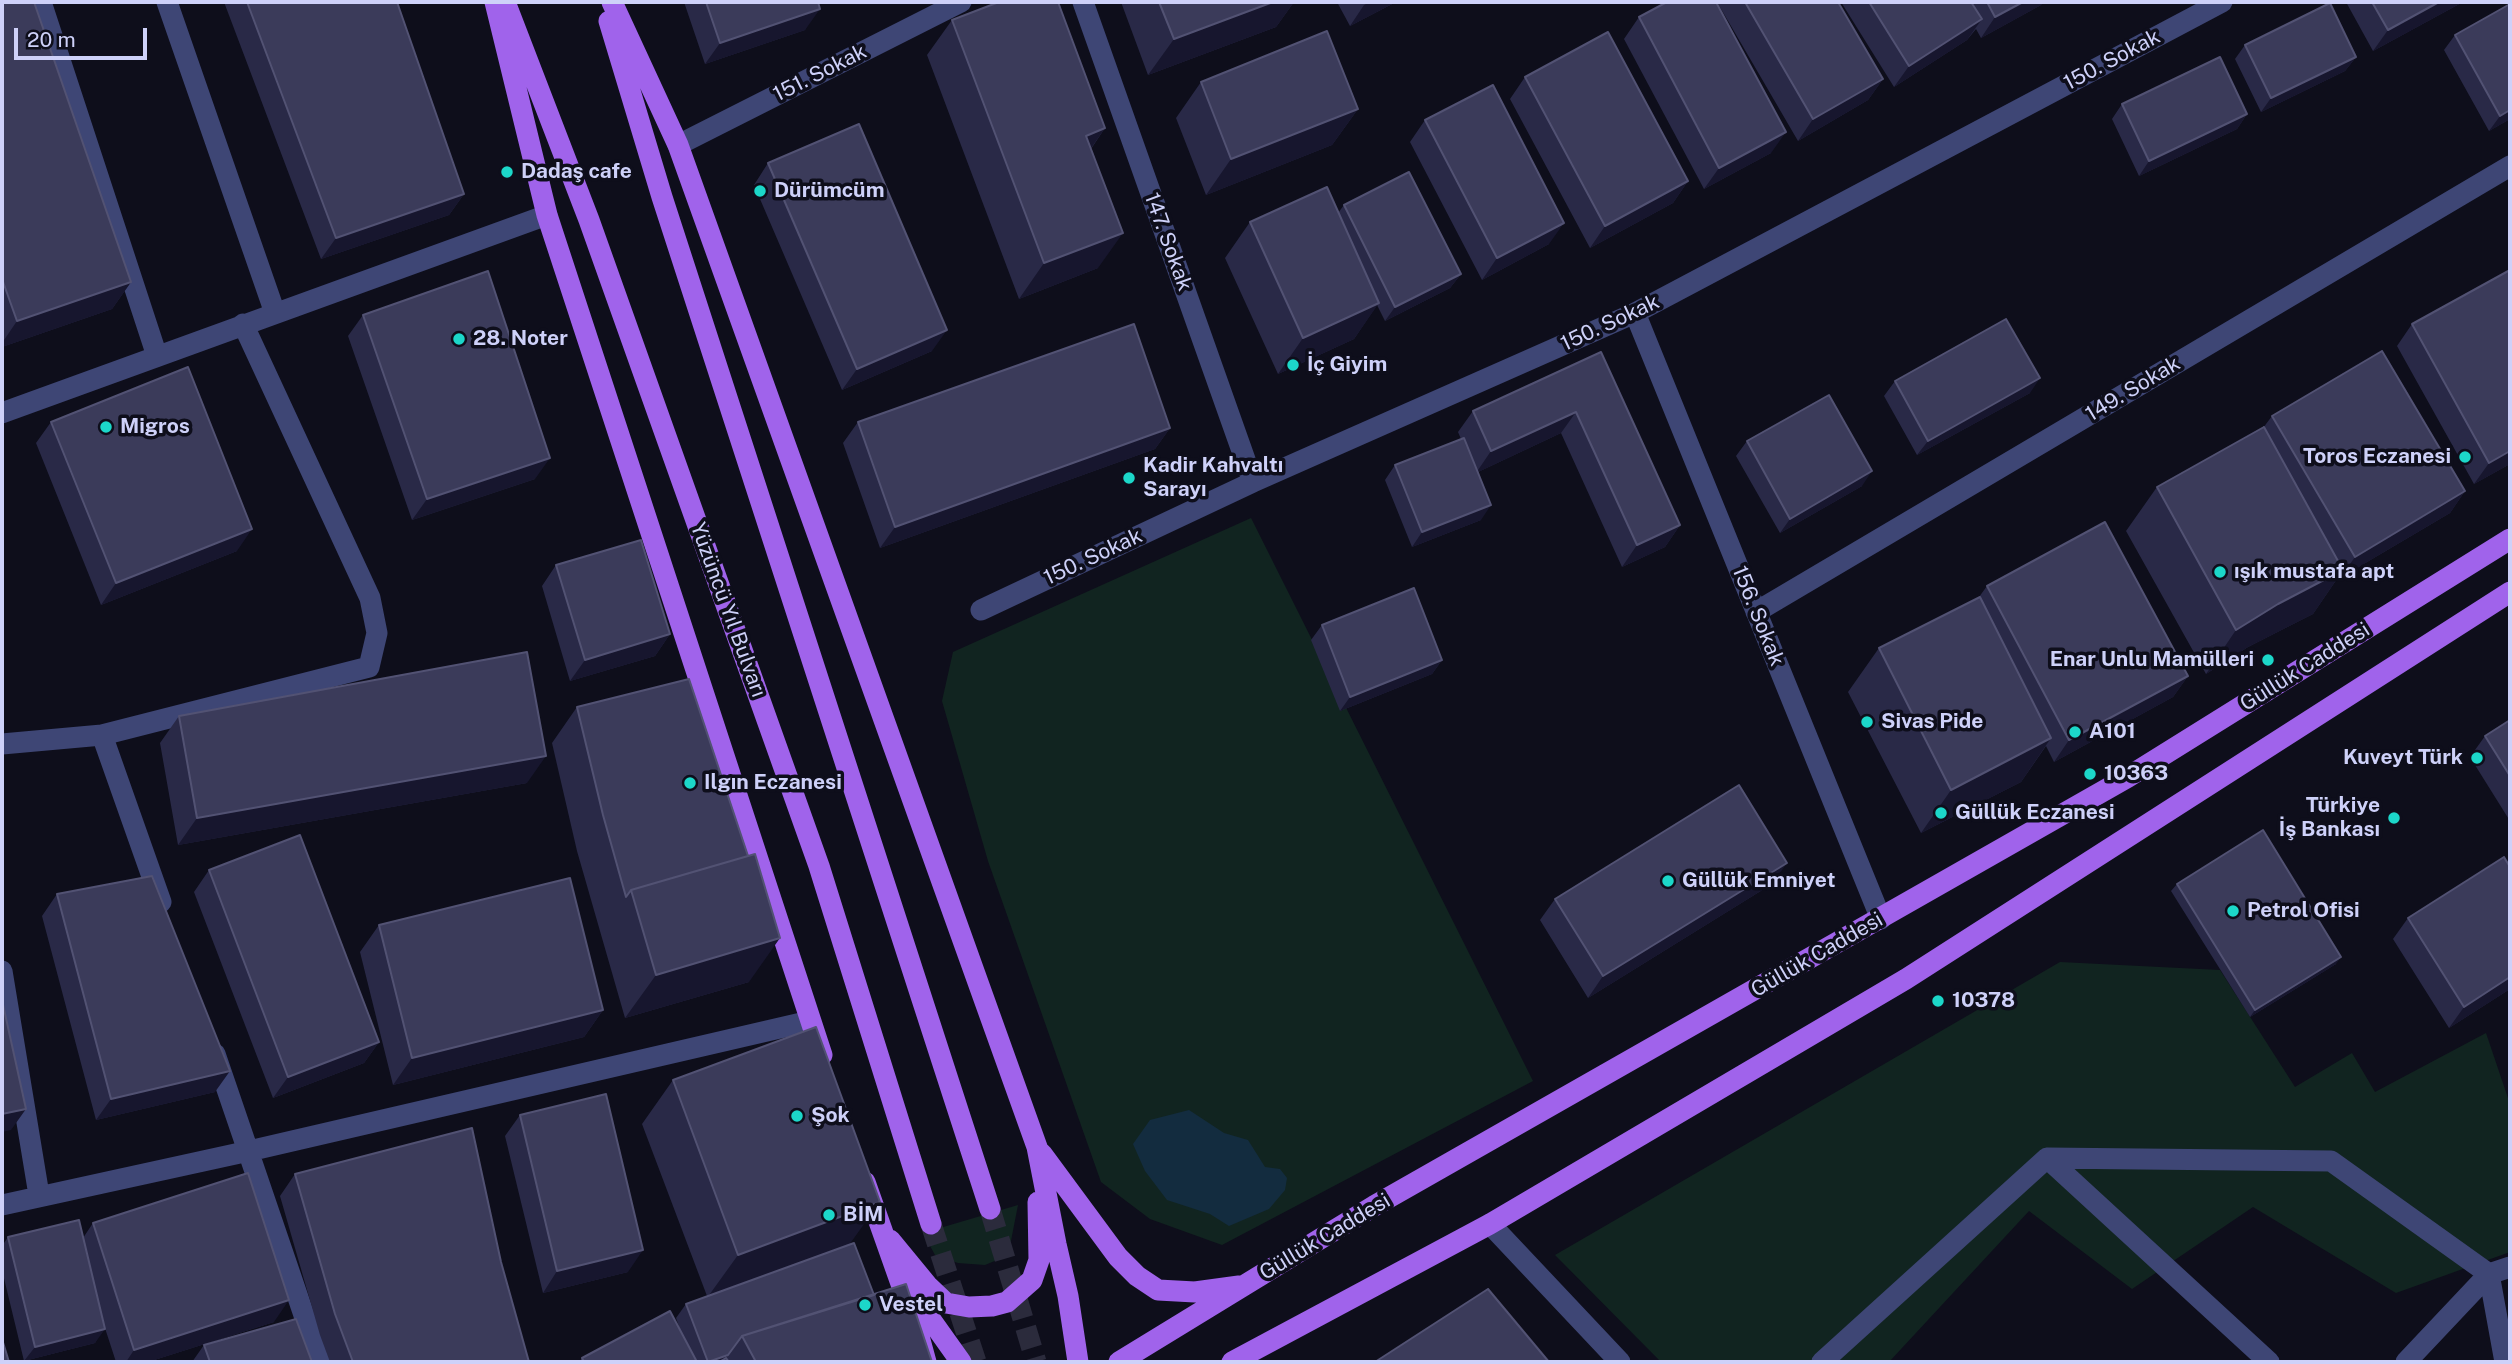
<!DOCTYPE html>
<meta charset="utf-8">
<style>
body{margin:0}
#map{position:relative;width:2512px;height:1364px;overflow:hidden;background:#0e0e1b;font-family:"Public Sans",sans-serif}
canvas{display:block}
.frame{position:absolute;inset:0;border:4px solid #ced1f9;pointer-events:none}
.scale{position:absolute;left:14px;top:28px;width:133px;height:32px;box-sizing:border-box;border:4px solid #ced1f9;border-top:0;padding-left:9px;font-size:21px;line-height:24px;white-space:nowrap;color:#ced1f9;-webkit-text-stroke:5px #0e0e1b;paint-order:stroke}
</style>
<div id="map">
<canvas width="2512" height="1364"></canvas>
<div class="frame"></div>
<div class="scale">20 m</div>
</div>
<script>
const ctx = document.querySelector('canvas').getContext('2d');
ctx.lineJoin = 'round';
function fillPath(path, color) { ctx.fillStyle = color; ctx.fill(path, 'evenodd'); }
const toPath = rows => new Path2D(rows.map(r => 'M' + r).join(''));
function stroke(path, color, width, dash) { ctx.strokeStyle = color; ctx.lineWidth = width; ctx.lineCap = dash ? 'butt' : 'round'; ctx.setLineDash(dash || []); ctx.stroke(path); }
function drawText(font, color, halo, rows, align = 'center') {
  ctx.font = font + ' "Public Sans",sans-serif'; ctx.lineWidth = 7; ctx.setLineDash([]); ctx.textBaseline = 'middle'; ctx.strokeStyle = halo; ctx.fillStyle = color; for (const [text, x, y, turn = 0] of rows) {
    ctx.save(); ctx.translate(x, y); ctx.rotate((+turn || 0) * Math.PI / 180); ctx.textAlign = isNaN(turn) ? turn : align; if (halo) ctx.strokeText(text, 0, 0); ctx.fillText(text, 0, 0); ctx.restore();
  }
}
fillPath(toPath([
 [1251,518,1533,1081,1222,1245,1150,1219,1101,1182,988,861,942,701,953,652],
 [2060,962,2220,970,2295,1087,2352,1053,2375,1092,2486,1033,2510,1104,2510,1252,2396,1293,2253,1207,2132,1289,2029,1211,1889,1362,1661,1362,1555,1255],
 [1018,1205,1009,1251,997,1260,985,1265,958,1263,935,1255,923,1233]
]), '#112420');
fillPath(toPath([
 [1189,1110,1224,1133,1248,1140,1265,1167,1280,1169,1287,1178,1285,1190,1269,1209,1229,1226,1210,1214,1167,1200,1145,1171,1133,1144,1150,1120]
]), '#132c3f');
stroke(toPath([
 [990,1209,1036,1362],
 [931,1224,976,1362]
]), '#2b2b3c', 21, [21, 10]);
stroke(toPath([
 [41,2,157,356],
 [167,2,275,313],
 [1083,2,1253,482],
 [678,145,961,2],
 [1635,313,1881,919],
 [2,413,547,215],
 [981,610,1253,482,1635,313,2222,2],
 [1756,612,2510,166],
 [102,735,161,902],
 [2,744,102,735,369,667,377,633,370,598,243,324],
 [2,971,39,1195],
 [215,1054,320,1362],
 [2047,1158,2269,1362],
 [2,1205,249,1151,810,1021],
 [1490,1224,1620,1362],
 [1822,1362,2047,1158,2331,1161,2489,1274,2505,1362],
 [2406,1362,2489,1274,2510,1267]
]), '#3e4675', 21);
stroke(toPath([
 [495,2,547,215,822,1055],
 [612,2,678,145,1037,1147,1056,1244,1068,1296,1078,1362],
 [507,7,589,220,819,866,931,1224],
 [609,21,662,197,990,1209],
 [1042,1154,1118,1257,1137,1276,1158,1290,1195,1292,1239,1286],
 [865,1182,917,1329,926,1362],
 [890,1240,927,1285,946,1303,969,1307,992,1306,1007,1302,1032,1280,1039,1260,1038,1202],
 [909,1289,961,1362],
 [1119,1362,1374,1206,2128,777,2510,539],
 [1232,1362,1490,1224,1906,979,2510,592]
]), '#a063eb', 21);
fillPath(toPath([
 [2,2,131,282,112,309,2,347],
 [224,2,397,2,464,194,449,215,321,259],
 [684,2,818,2,805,30,705,64],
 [1121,2,1294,2,1276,27,1148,75],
 [1337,2,1396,2,1350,26],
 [1717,2,1838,2,1883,79,1868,100,1798,141],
 [1841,2,2043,2,2041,5,1981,38,1976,29,1967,40,1894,87],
 [2346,2,2463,2,2373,51],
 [2510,4,2510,119,2489,131,2444,50,2455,35],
 [1639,17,1771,153,1704,189,1624,39],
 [952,20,1105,128,1091,149,1098,268,1019,299,927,55],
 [2245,45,2356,57,2345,71,2261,112,2235,59],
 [1525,77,1688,181,1673,203,1590,248,1510,99],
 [1201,82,1358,109,1332,145,1206,195,1176,118],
 [2122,104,2247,114,2237,129,2139,176,2112,119],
 [1425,120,1549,244,1482,280,1410,142],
 [768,163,932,351,842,390,754,185],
 [1344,205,1461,274,1450,288,1385,321,1377,305,1354,339,1278,374,1225,258,1250,222,1338,213],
 [2510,270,2510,464,2474,484,2397,346,2412,324],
 [363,315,535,479,412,520,348,336],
 [1601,352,1680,525,1665,547,1622,567,1561,433,1478,472,1481,520,1412,547,1385,480,1395,465,1461,439,1458,432,1473,411],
 [1895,381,2030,393,1917,455,1884,396],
 [2272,416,2465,491,2450,513,2340,578,2339,576,2313,614,2248,647,2206,674,2126,531,2157,487,2263,428],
 [51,422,237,551,101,605,36,443],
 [858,422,1170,428,1155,449,880,548,843,443],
 [1747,441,1862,486,1780,533,1736,456],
 [556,565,670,634,655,656,570,681,542,586],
 [1987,586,2188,676,2173,697,2054,762,2046,746,2021,782,1921,833,1848,692,1879,648,1979,597],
 [1322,625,1442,660,1432,674,1340,711,1311,640],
 [577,707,749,982,625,1018,577,851,552,743],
 [179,716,527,783,178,845,160,743],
 [2510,720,2510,821,2470,757,2485,736],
 [209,870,379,1042,364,1063,273,1098,194,892],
 [1772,884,1588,998,1540,920,1555,899],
 [2177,884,2336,964,2250,1017,2171,891],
 [57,894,215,1092,96,1120,42,916],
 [2408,918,2510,989,2449,1028,2393,939],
 [379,925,603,1010,584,1037,393,1085,360,952],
 [673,1080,849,1245,874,1295,932,1362,579,1362,582,1358,681,1332,676,1318,686,1304,707,1296,642,1124],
 [520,1115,628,1272,543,1293,505,1136],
 [295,1174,501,1262,529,1362,330,1362,320,1335,280,1196],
 [93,1223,274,1322,148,1362,116,1362,104,1325,95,1343,24,1361,2,1270,2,1246,8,1237,83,1238],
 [204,1345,312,1362,192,1362]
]), '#292947');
fillPath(toPath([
 [1273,2,1294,2,1276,27,1148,75,1174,39],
 [1370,2,1396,2,1350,26,1364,5],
 [2023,2,2043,2,2041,5,1981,38,1995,17],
 [2439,2,2463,2,2373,51,2388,30],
 [820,9,805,30,705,64,720,43],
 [1982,19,1967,40,1894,87,1909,66],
 [2356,57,2345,71,2261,112,2271,98],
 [1883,79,1868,100,1798,141,1813,119],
 [1358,109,1332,145,1206,195,1231,159],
 [2510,110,2510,119,2489,131,2500,116],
 [2247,114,2237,129,2139,176,2149,161],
 [1105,128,1080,164,1086,136],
 [1786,132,1771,153,1704,189,1719,168],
 [1688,181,1673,203,1590,248,1605,226],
 [464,194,449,215,321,259,336,238],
 [1564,223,1549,244,1482,280,1497,258],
 [1123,233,1098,268,1019,299,1044,263],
 [1461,274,1450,288,1385,321,1395,307],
 [131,282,112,309,2,347,2,343,17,321],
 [1379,303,1354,339,1278,374,1303,338],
 [947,330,932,351,842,390,857,369],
 [2040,378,2030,393,1917,455,1928,441],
 [1576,412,1561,433,1476,473,1491,451],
 [1170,428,1155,449,880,548,895,527],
 [2510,451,2510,464,2474,484,2489,463],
 [550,458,535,479,412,520,427,499],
 [1872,471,1862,486,1780,533,1790,519],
 [2465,491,2450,513,2340,578,2355,557],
 [1491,505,1481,520,1412,547,1422,532],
 [1680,525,1665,547,1622,567,1637,545],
 [252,529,237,551,101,605,116,583],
 [2343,570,2313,614,2248,647,2206,674,2236,630,2278,604],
 [670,634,655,656,570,681,585,660],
 [1442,660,1432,674,1340,711,1350,697],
 [2188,676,2173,697,2054,762,2069,740],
 [2051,738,2021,782,1921,833,1951,790],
 [546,756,527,783,178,845,197,818],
 [1787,863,1772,884,1588,998,1603,976],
 [780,938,749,982,625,1018,656,975],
 [2341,957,2336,964,2250,1017,2255,1010],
 [2510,977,2510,989,2449,1028,2464,1007],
 [603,1010,584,1037,393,1085,412,1058],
 [379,1042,364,1063,273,1098,288,1077],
 [230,1071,215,1092,96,1120,111,1099],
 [26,1109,11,1130,2,1132,2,1114],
 [880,1202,849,1245,707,1298,738,1255],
 [643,1250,628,1272,543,1293,557,1271],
 [289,1300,274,1322,148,1362,126,1362,134,1350],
 [105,1329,95,1343,24,1361,35,1347],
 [728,1355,723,1362,709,1362]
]), '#17162e');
const building = toPath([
 [2,2,34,2,131,282,17,321,2,279,2,2],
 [247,2,397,2,464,194,336,238,247,2],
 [706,2,818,2,820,9,720,43,706,2],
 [999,2,1058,2,1105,128,1086,136,1123,233,1044,263,952,20,999,2],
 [1159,2,1273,2,1174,39,1159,2],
 [1667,2,1716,2,1786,132,1719,168,1639,17,1667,2],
 [1745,2,1838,2,1883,79,1813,119,1745,2],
 [1869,2,1971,2,1982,19,1909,66,1869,2],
 [1987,2,2023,2,1995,17,1987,2],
 [2372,2,2439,2,2388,30,2372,2],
 [2330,3,2356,57,2271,98,2245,45,2330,3],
 [2510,4,2510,110,2500,116,2455,35,2510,4],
 [1327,31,1358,109,1231,159,1201,82,1327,31],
 [1608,32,1688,181,1605,226,1525,77,1608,32],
 [2220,57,2247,114,2149,161,2122,104,2220,57],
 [1493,85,1564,223,1497,258,1425,120,1493,85],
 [859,124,947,330,857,369,768,163,859,124],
 [1409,172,1461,274,1395,307,1344,205,1409,172],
 [1327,187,1379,303,1303,338,1250,222,1327,187],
 [2510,270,2510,451,2489,463,2412,324,2510,270],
 [488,271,550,458,427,499,363,315,488,271],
 [2006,319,2040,378,1928,441,1895,381,2006,319],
 [1134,324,1170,428,895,527,858,422,1134,324],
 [2382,351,2465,491,2355,557,2272,416,2382,351],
 [1601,352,1680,525,1637,545,1576,412,1491,451,1473,411,1601,352],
 [188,367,252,529,116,583,51,422,188,367],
 [1829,395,1872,471,1790,519,1747,441,1829,395],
 [2264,427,2343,570,2278,604,2236,630,2157,487,2264,427],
 [1464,438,1491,505,1422,532,1395,465,1464,438],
 [2105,522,2188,676,2069,740,1987,586,2105,522],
 [641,540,670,634,585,660,556,565,641,540],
 [1414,588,1442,660,1350,697,1322,625,1414,588],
 [1980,597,2051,738,1951,790,1879,648,1980,597],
 [527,652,546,756,197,818,179,716,527,652],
 [689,679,748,856,631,890,626,897,603,815,577,707,689,679],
 [2510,720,2510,776,2485,736,2510,720],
 [1739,785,1787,863,1603,976,1555,899,1739,785],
 [2263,830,2341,957,2255,1010,2177,884,2263,830],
 [300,835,379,1042,288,1077,209,870,300,835],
 [755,854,780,938,656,975,631,890,755,854],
 [2504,857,2510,867,2510,977,2464,1007,2408,918,2504,857],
 [152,876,230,1071,111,1099,57,894,152,876],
 [570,878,603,1010,412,1058,379,925,570,878],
 [2,1000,26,1109,2,1114,2,1000],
 [816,1027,880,1202,738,1255,673,1080,816,1027],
 [606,1094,643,1250,557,1271,520,1115,606,1094],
 [472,1128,501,1262,529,1362,353,1362,335,1314,295,1174,472,1128],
 [248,1173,289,1300,134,1350,93,1223,248,1173],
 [79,1220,105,1329,35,1347,8,1237,79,1220],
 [854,1243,874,1295,742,1336,728,1355,708,1362,686,1304,854,1243],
 [906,1284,932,1362,756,1362,742,1336,906,1284],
 [1488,1289,1549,1362,1375,1362,1488,1289],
 [670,1311,697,1362,584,1362,582,1358,670,1311],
 [296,1319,312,1362,210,1362,204,1345,296,1319],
 [2,1339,9,1362,2,1362,2,1339],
 [726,1358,729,1362,719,1362,726,1358]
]);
fillPath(building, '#3b3b5a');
stroke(building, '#525273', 2);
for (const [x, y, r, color] of [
 [507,172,7,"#1cd7c9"],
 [760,191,7,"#1cd7c9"],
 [459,339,7,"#1cd7c9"],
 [1293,365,7,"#1cd7c9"],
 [106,427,7,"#1cd7c9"],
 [2465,457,7,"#1cd7c9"],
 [1129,478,7,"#1cd7c9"],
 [2220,572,7,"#1cd7c9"],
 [2268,660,7,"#1cd7c9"],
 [1867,722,7,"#1cd7c9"],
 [2075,732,7,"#1cd7c9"],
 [2477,758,7,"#1cd7c9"],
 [2090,774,7,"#1cd7c9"],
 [690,783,7,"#1cd7c9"],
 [1941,813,7,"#1cd7c9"],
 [2394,818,7,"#1cd7c9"],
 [1668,881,7,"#1cd7c9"],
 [2233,911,7,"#1cd7c9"],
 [1938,1001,7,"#1cd7c9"],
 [797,1116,7,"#1cd7c9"],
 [829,1215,7,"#1cd7c9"],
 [865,1305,7,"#1cd7c9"]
]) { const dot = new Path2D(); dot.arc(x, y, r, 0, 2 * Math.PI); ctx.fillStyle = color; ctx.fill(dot); stroke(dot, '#0e0e1b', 2.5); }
drawText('21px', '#ced1f9', '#0e0e1b', [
 ["150. Sokak",2112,60,-28],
 ["151. Sokak",820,73,-27],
 ["147. Sokak",1168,242,70],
 ["150. Sokak",1610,323,-25],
 ["149. Sokak",2133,389,-31],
 ["150. Sokak",1093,557,-25],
 ["Yüzüncü Yıl Bulvarı",728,610,70],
 ["156. Sokak",1758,616,68],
 ["Güllük Caddesi",2305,667,-32],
 ["Güllük Caddesi",1817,955,-30],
 ["Güllük Caddesi",1325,1237,-31]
]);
drawText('bold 21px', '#ced1f9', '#0e0e1b', [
 ["Dadaş cafe",521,172],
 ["Dürümcüm",774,191],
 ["28. Noter",473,339],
 ["İç Giyim",1307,365],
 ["Migros",120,427],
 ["Toros Eczanesi",2451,457,"right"],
 ["Kadir Kahvaltı",1143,466],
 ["Sarayı",1143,490],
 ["ışık mustafa apt",2234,572],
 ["Enar Unlu Mamülleri",2254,660,"right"],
 ["Sivas Pide",1881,722],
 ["A101",2089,732],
 ["Kuveyt Türk",2463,758,"right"],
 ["10363",2104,774],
 ["Ilgın Eczanesi",704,783],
 ["Türkiye",2380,806,"right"],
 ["İş Bankası",2380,830,"right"],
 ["Güllük Eczanesi",1955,813],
 ["Güllük Emniyet",1682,881],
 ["Petrol Ofisi",2247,911],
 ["10378",1952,1001],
 ["Şok",811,1116],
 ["BİM",843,1215],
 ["Vestel",879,1305]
], 'left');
</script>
